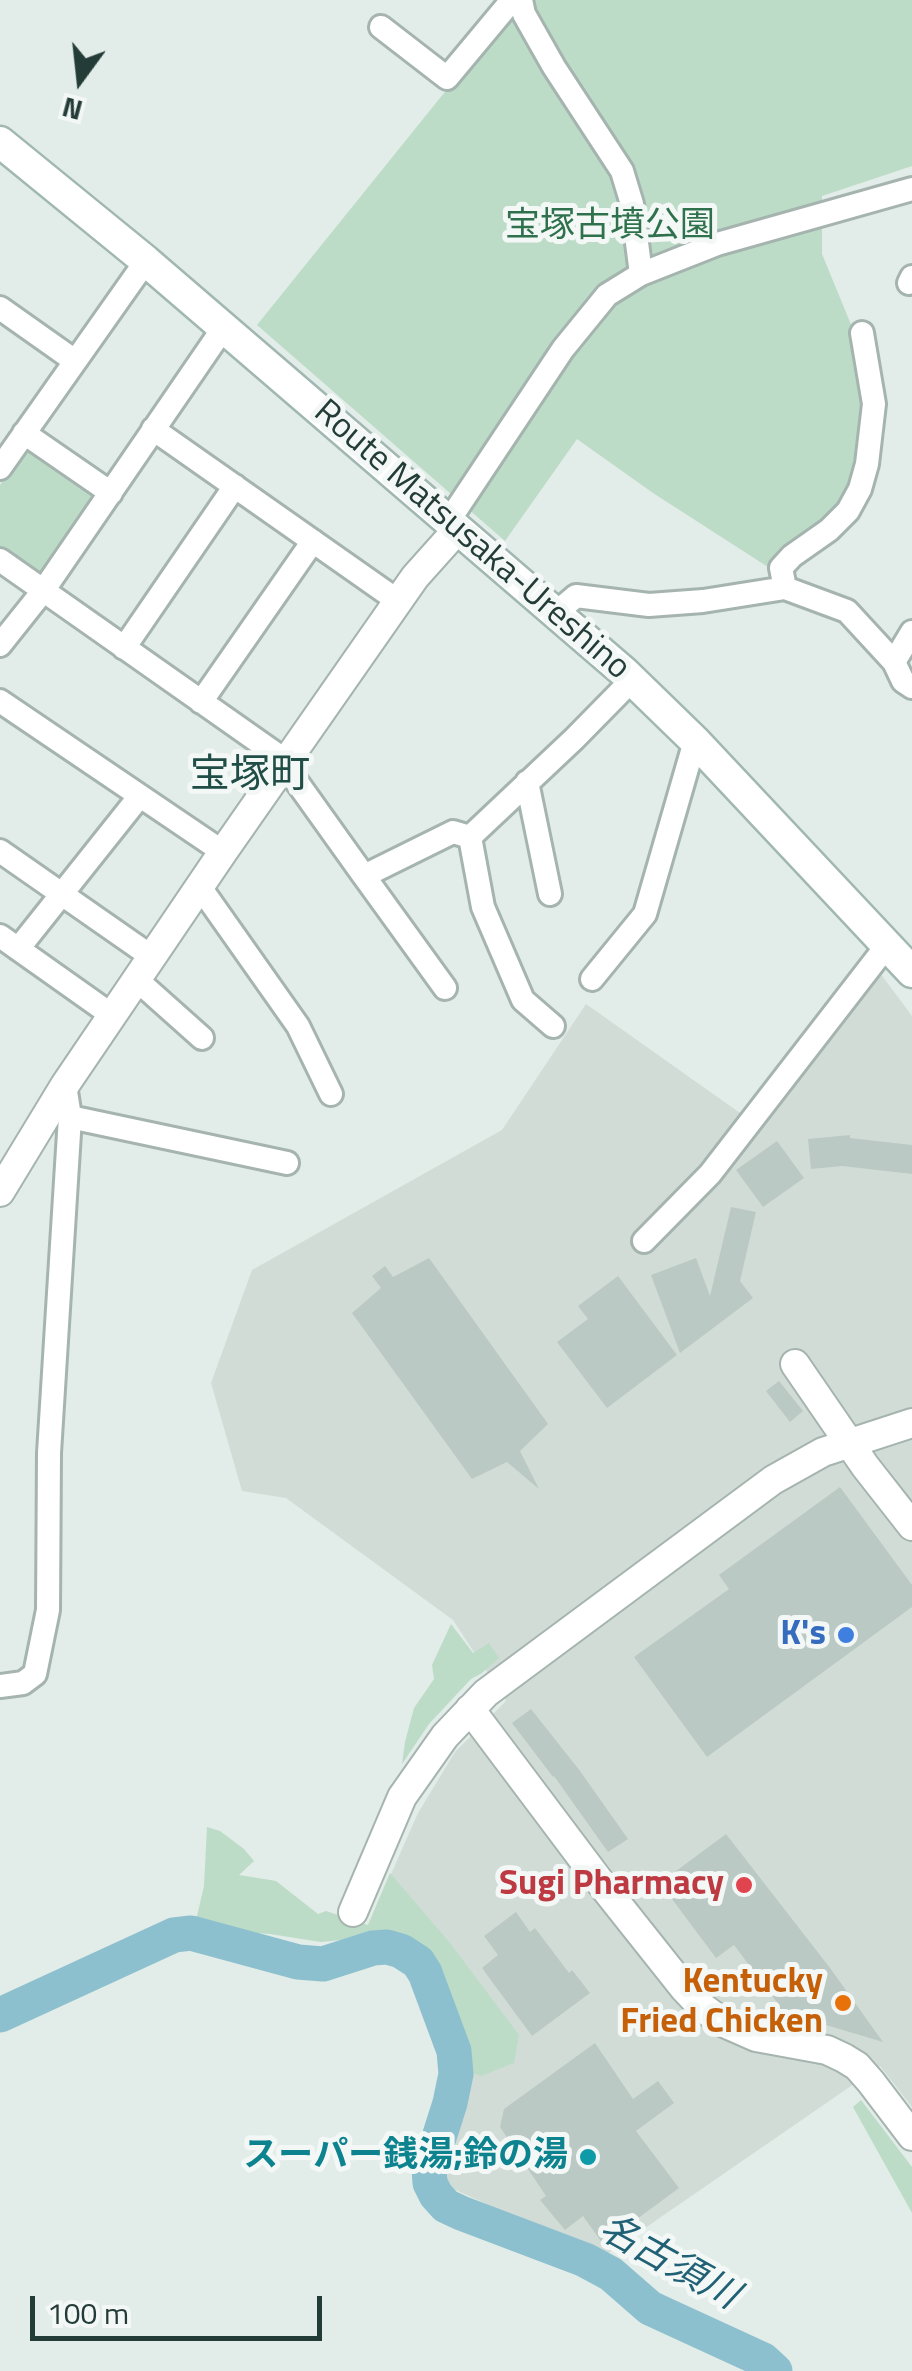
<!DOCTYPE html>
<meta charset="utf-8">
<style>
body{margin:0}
#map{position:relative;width:912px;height:2371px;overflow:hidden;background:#e2ece8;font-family:"Titillium Web",sans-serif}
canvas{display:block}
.north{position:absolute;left:30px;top:30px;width:100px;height:100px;-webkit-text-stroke:8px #f3f8f6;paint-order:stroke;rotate:195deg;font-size:28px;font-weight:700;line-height:40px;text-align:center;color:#233c37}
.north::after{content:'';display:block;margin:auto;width:35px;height:45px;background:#233c37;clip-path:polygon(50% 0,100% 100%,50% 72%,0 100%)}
.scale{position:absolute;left:30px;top:2296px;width:292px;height:45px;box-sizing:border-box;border:5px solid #233c37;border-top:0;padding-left:12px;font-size:30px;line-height:35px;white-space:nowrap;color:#233c37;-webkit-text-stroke:8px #f3f8f6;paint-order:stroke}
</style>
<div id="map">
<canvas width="912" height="2371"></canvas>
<div class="north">N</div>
<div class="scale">100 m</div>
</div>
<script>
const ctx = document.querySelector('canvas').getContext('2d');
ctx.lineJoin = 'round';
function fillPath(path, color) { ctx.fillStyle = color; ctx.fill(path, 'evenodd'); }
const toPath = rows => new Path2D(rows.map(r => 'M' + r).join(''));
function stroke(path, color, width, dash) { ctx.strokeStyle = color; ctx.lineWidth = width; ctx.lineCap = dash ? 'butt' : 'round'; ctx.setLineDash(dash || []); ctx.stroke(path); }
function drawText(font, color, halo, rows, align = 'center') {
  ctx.font = font + ' "Titillium Web","Noto Sans JP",sans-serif'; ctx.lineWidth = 10; ctx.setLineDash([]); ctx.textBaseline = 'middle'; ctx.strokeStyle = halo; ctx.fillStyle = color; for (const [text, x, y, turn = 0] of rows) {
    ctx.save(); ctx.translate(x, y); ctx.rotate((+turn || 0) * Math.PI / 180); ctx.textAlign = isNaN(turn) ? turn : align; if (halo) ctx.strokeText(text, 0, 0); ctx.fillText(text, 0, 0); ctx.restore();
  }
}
fillPath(toPath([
 [880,973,912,1016,912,2107,880,2066,603,2257,449,2187,440,2174,467,2070,438,1968,411,1941,365,1933,418,1813,455,1752,506,1701,453,1620,286,1498,242,1491,211,1383,252,1270,502,1130,586,1004,757,1125]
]), '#d1dcd7');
fillPath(toPath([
 [519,0,912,0,912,166,822,196,822,254,852,327,863,400,856,478,836,512,788,546,768,567,653,493,577,439,505,541,257,325],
 [24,450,35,450,95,492,94,505,46,573,36,572,0,548,0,485],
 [451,1624,473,1653,489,1643,499,1658,482,1673,471,1679,429,1724,402,1764,405,1742,414,1708,434,1679,432,1665],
 [207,1827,220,1831,244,1849,254,1861,239,1875,276,1881,318,1914,326,1911,368,1925,390,1873,450,1943,519,2035,514,2063,481,2076,465,2070,440,1974,413,1942,391,1935,321,1942,270,1934,194,1929,204,1886],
 [861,2100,912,2167,912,2213,853,2107]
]), '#bcdcc7');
stroke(toPath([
 [0,2015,174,1935,191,1933,298,1962,323,1964,373,1948,387,1947,401,1951,418,1962,425,1973,454,2051,456,2074,450,2103,429,2169,430,2183,436,2195,446,2206,461,2213,585,2260,611,2274,650,2308,763,2360,775,2371]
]), '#8dc0ce', 35);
fillPath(toPath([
 [850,1135,850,1138,912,1145,912,1174,842,1166,811,1169,808,1139],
 [777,1141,804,1178,763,1207,736,1170],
 [731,1207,756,1212,740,1281,753,1298,680,1353,651,1275,696,1258,710,1296],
 [429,1258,548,1424,520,1451,539,1489,507,1462,472,1479,352,1313,381,1288,372,1276,385,1266,393,1277],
 [618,1276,677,1355,607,1408,557,1342,588,1319,578,1306],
 [779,1381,803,1411,790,1422,766,1391],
 [840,1487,912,1585,912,1607,707,1757,634,1657,729,1589,719,1575],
 [531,1709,580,1771,628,1839,608,1852,554,1776,553,1777,512,1723],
 [726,1834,830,1968,883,2042,772,2009,779,2005,734,1945,716,1958,660,1883],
 [516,1912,530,1932,535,1928,569,1973,572,1970,590,1993,532,2036,482,1968,498,1955,484,1936],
 [595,2043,633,2099,658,2081,674,2103,636,2131,679,2188,603,2244,583,2216,565,2230,540,2200,546,2196,500,2127,504,2109]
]), '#bbc9c4');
const minor = toPath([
 [521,0,524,14,554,67,622,171,632,204,641,274],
 [381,27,447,78,512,0],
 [909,283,912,277],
 [0,308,75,361],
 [153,429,398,601],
 [24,433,111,493],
 [0,468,146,261],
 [448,522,563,349,607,295,641,274,717,244,912,189],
 [0,560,286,761],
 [785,588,781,568,792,556,829,530,848,511,860,489,867,464,874,404,862,333],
 [556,613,576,596,649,605,703,601,785,588,847,611,894,662,903,681,912,687],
 [0,645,43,591,224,327],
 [124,648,235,486],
 [894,662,912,632],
 [0,701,223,852],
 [201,702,313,541],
 [284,764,364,876,453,832,470,837,574,739,632,680],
 [527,782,550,894],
 [470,837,483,907,523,1000,553,1026],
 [0,851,152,957],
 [364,876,445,988],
 [200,887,298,1026,331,1094],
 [0,936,113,1016],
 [18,949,139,797],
 [592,979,645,914,695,741],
 [137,980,202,1038],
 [70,1117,287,1163],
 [644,1241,710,1174,888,944],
 [0,1686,23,1683,35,1674,48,1610,49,1453,70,1117,65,1085]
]);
const tertiary = toPath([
 [0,1192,65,1085,223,852,415,577,457,530],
 [795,1364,865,1466,912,1526],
 [470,1709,603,1886,684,1988,702,2007,722,2022,756,2037,827,2050,844,2058,857,2066,871,2082,912,2136],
 [353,1912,402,1797,445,1736,486,1693,773,1480,823,1452,912,1423]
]);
const secondary = toPath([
 [0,142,146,261,624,672,695,741,912,972]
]);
stroke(minor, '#a5b4af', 28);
stroke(tertiary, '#a5b4af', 32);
stroke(secondary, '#a1b7b1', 35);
stroke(minor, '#fff', 22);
stroke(tertiary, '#fff', 28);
stroke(secondary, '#fff', 30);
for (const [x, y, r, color] of [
 [846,1635,10,"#3f7fe0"],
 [744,1885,10,"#e0444e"],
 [843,2003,10,"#e8710a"],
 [588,2157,10,"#0f9aa8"]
]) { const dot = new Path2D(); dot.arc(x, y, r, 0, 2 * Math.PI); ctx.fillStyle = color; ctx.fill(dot); stroke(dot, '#f3f8f6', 4); }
drawText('35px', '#2f714d', '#f3f8f6', [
 ["宝塚古墳公園",610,227]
]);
drawText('35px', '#233c37', '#f3f8f6', [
 ["Route Matsusaka-Ureshino",471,541,41]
]);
drawText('bold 35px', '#366cbe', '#f3f8f6', [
 ["K's",826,1635]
], 'right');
drawText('bold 35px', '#be3a42', '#f3f8f6', [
 ["Sugi Pharmacy",724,1885]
], 'right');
drawText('bold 35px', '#c56008', '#f3f8f6', [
 ["Kentucky",823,1983],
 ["Fried Chicken",823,2023]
], 'right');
drawText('bold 35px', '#0d838f', '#f3f8f6', [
 ["スーパー銭湯;鈴の湯",568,2157]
], 'right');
drawText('italic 38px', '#206175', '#f3f8f6', [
 ["名古須川",668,2264,29]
]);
drawText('40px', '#204d45', '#f3f8f6', [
 ["宝塚町",250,777]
]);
</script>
